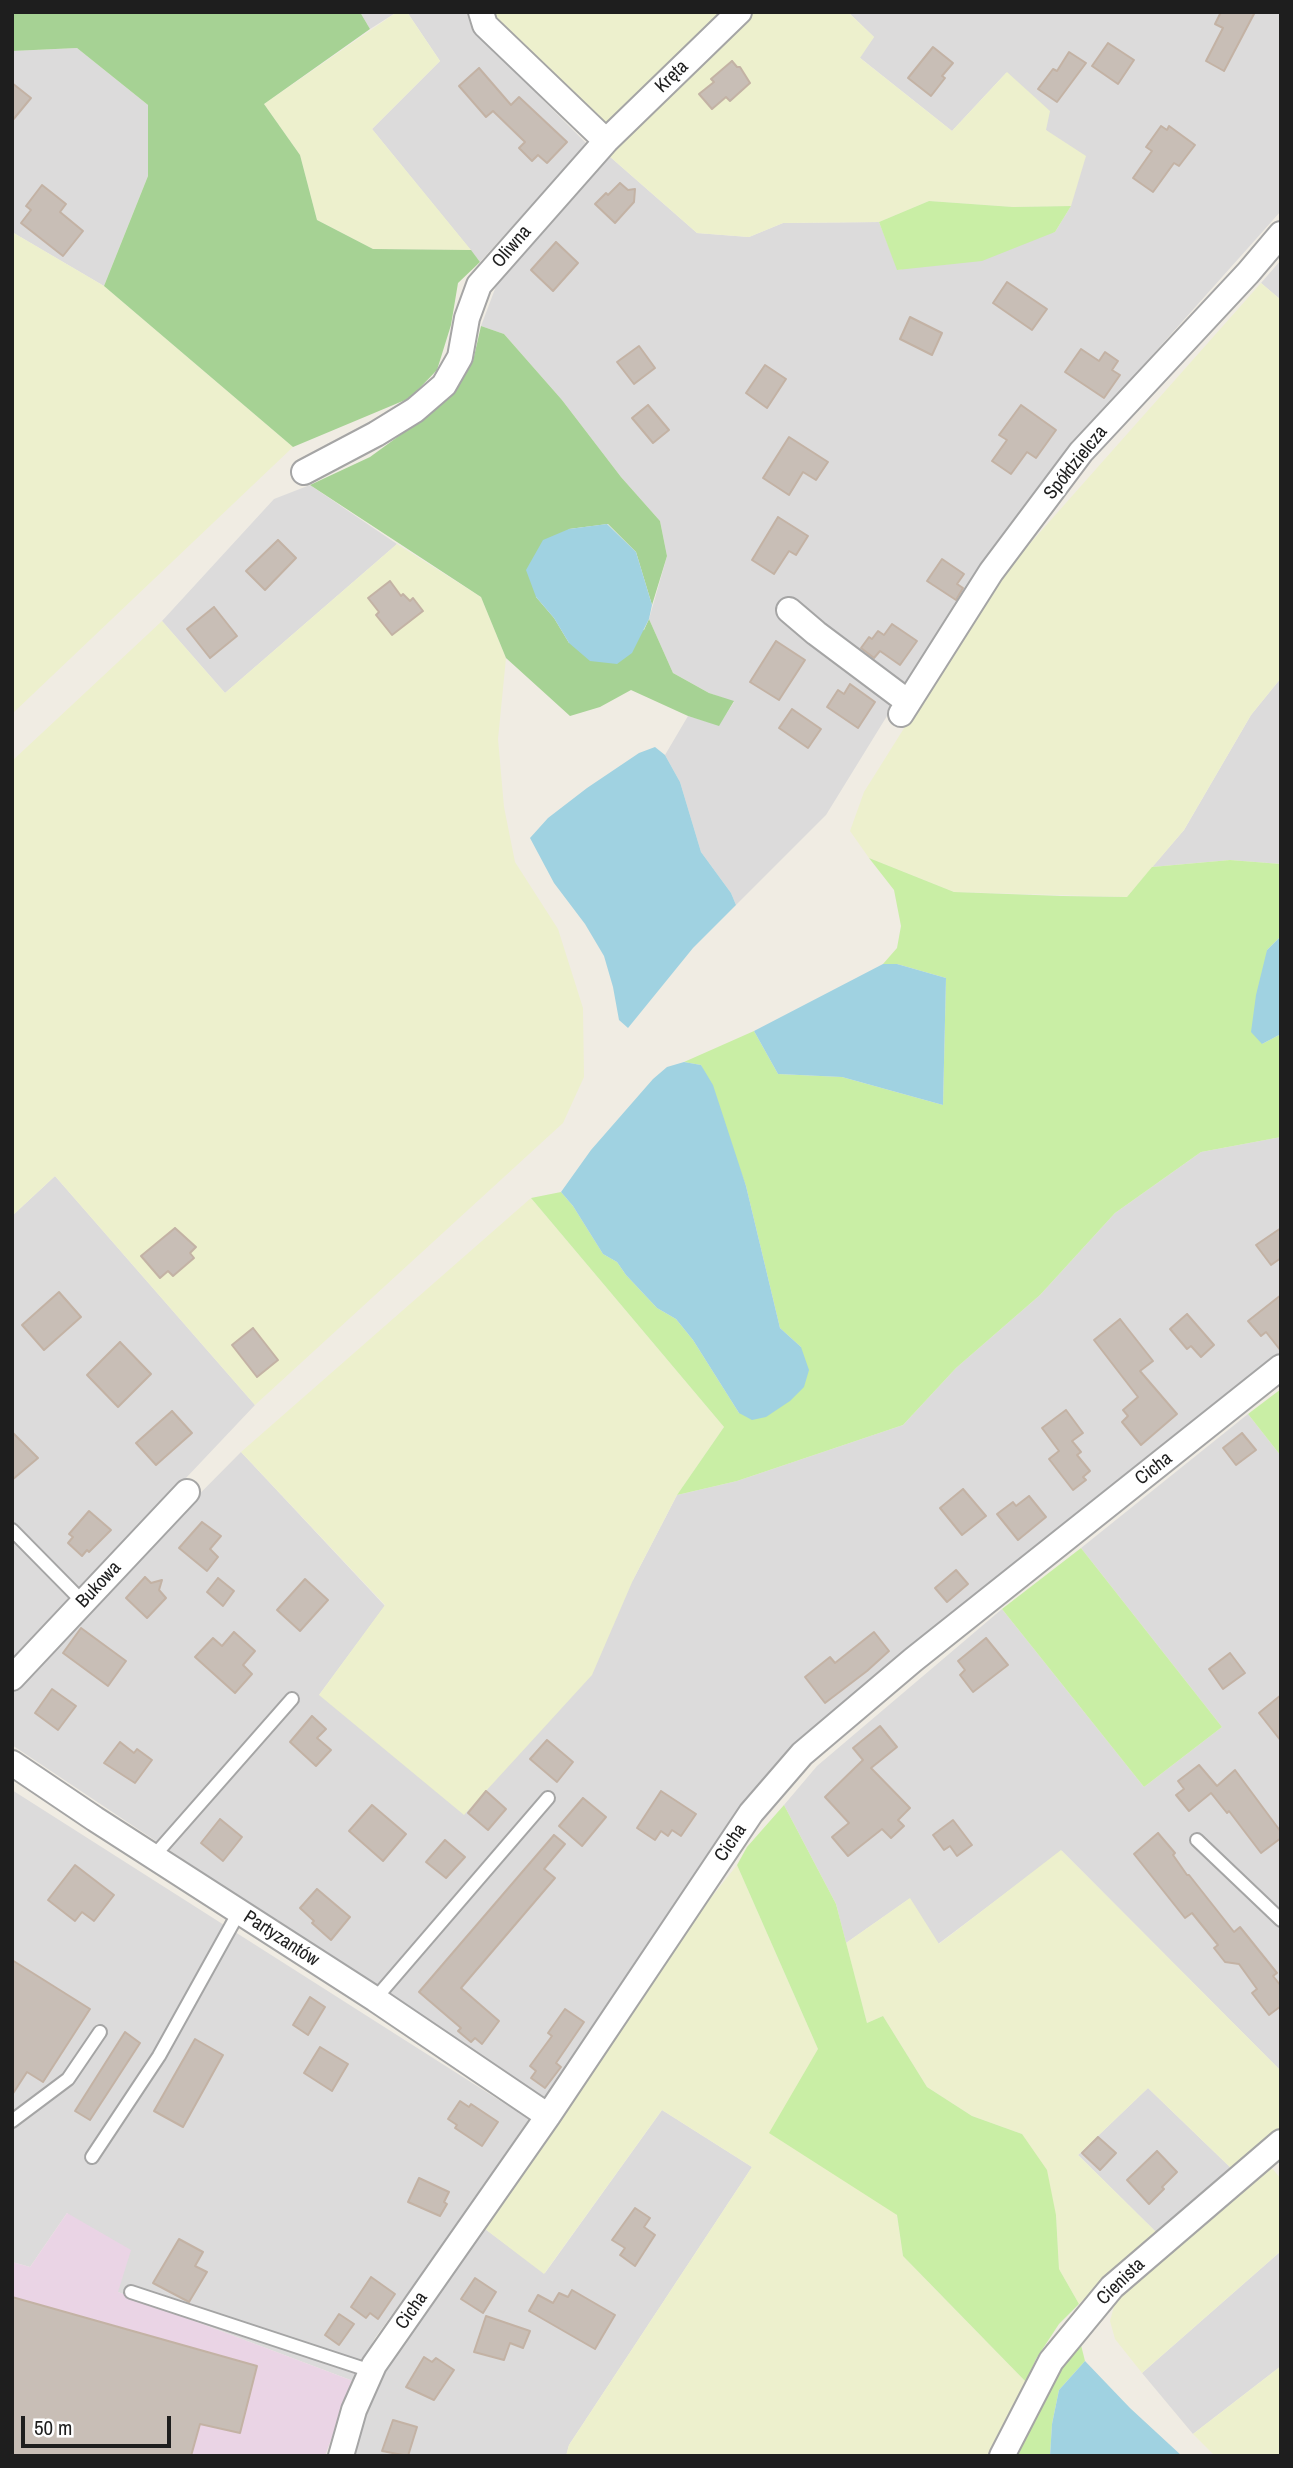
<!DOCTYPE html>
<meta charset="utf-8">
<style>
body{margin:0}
#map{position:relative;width:1293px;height:2468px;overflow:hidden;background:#f0ece3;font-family:"Archivo Narrow",sans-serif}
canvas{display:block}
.frame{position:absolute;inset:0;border:14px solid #1e1e1e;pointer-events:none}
.scale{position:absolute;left:21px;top:2416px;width:150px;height:32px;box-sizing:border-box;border:4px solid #1e1e1e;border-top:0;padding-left:9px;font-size:21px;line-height:24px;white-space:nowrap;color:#1e1e1e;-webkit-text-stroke:5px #fff;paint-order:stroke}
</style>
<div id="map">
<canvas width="1293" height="2468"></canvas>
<div class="frame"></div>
<div class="scale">50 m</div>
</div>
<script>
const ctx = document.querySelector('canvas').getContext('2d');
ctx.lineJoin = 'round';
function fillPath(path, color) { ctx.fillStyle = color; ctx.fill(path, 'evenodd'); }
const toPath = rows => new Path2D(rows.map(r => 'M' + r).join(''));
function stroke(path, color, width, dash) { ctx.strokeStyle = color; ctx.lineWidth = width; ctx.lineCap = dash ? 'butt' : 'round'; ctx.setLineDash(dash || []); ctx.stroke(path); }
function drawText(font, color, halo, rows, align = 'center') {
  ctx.font = font + ' "Archivo Narrow",sans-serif'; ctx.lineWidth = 5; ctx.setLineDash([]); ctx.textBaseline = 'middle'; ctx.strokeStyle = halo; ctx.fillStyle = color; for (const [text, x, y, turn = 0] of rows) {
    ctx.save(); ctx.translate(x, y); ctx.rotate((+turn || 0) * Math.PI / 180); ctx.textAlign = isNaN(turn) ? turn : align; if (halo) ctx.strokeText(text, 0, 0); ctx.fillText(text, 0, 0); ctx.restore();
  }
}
fillPath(toPath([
 [360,12,397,12,370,29],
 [407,12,466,12,472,29,587,144,480,262,372,129,440,61],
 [848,12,1281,12,1281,211,1073,444,919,664,826,815,736,905,731,893,701,852,680,782,665,755,688,716,719,725,734,702,709,693,673,673,649,619,667,556,660,521,621,477,562,400,504,334,481,326,498,281,608,155,697,233,749,237,783,223,879,222,898,270,1055,232,1071,206,1046,130,1006,73,952,131,859,57,874,37],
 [77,48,148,105,148,176,104,286,12,232,12,51],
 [1281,260,1281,300,1261,283],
 [310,485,397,544,225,693,162,621,274,499],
 [1281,678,1281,864,1230,860,1152,867,1184,830,1251,715],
 [1281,1137,1281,1354,942,1629,789,1751,548,2103,12,1745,12,1694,130,1564,241,1452,385,1606,319,1695,633,1580,677,1495,737,1481,903,1425,956,1368,1040,1295,1115,1213,1201,1152],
 [55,1176,255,1405,12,1662,12,1216],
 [1248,1414,1281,1456,1281,2071,1062,1851,938,1944,909,1899,846,1943,836,1904,784,1805,817,1766,1002,1609,1144,1787,1222,1727,1081,1548],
 [12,1790,532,2121,375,2338,353,2381,118,2292,67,2213,30,2267,12,2262],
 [1148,2088,1234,2171,1156,2232,1078,2155],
 [662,2110,752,2167,569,2445,566,2456,352,2456,362,2418,382,2376,485,2229,545,2273],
 [1281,2251,1281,2366,1193,2434,1142,2373]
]), '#dcdbdb');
fillPath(toPath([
 [67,2213,131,2250,118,2292,353,2381,325,2456,12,2456,12,2262,30,2267]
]), '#ead4e5');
fillPath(toPath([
 [397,12,407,12,440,61,372,129,471,250,373,249,317,220,300,155,264,104],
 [493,12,726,12,607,126,497,23],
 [754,12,848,12,874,37,860,58,952,131,1007,72,1050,111,1046,130,1086,156,1071,206,1013,207,929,201,879,222,783,223,749,237,697,233,608,155],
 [12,232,104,286,293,447,12,714],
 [1261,283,1281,300,1281,678,1251,715,1184,830,1127,897,954,892,869,858,850,831,864,792,960,639,1018,557],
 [397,544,481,597,506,658,498,739,504,807,515,862,558,929,583,1008,584,1077,563,1123,255,1405,55,1176,12,1216,12,761,162,621,225,693],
 [531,1198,724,1427,677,1495,633,1580,592,1675,464,1815,319,1695,385,1605,241,1452],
 [1061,1850,1281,2071,1281,2127,1234,2171,1148,2088,1078,2155,1156,2232,1079,2304,1059,2269,1056,2215,1022,2134,972,2116,927,2087,883,2016,867,2023,846,1943,910,1898,939,1944],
 [737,1865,818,2049,897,2216,903,2256,1026,2382,989,2456,566,2456,569,2445,752,2167,662,2110,544,2274,485,2229,694,1919],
 [1271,2167,1281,2179,1281,2251,1142,2373,1115,2339,1110,2321,1116,2299],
 [1281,2366,1281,2456,1215,2456,1193,2434]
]), '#edf0cd');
fillPath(toPath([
 [929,201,1013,207,1071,206,1055,232,982,261,897,270,879,222],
 [869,858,954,892,1062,896,1127,897,1152,867,1230,860,1281,864,1281,936,1267,950,1262,1044,1281,1034,1281,1137,1201,1152,1115,1213,1040,1295,956,1368,903,1425,737,1481,677,1495,724,1427,531,1198,561,1192,573,1206,603,1254,617,1262,626,1275,657,1308,676,1319,693,1340,739,1413,801,1347,780,1328,746,1186,701,1065,684,1062,754,1031,778,1074,842,1077,943,1105,946,978,897,964,883,964,897,948,901,926,894,890],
 [1281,1389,1281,1456,1248,1414],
 [1081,1548,1222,1727,1144,1787,1002,1609],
 [784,1805,836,1904,867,2023,883,2016,927,2087,972,2116,1022,2134,1047,2170,1056,2215,1059,2269,1079,2304,1059,2324,1036,2359,1026,2382,903,2256,897,2215,769,2133,818,2049,737,1865,747,1847],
 [1081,2345,1085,2361,1059,2390,1052,2424,1050,2456,1013,2456,1062,2362]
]), '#c9eea5');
fillPath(toPath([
 [12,12,360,12,370,29,264,104,300,155,317,220,373,249,471,250,480,262,458,283,451,325,437,370,410,398,293,447,104,286,148,176,148,105,77,48,12,51],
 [481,326,504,334,562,400,621,477,660,521,667,556,652,605,636,552,608,524,569,529,536,597,554,618,569,643,644,630,649,619,673,673,709,693,734,701,719,726,688,716,631,690,600,707,570,716,506,658,481,597,310,485,370,457,414,425,457,389,473,361]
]), '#a6d294');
fillPath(toPath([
 [607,524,636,552,652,605,649,619,632,653,617,664,590,661,569,643,554,618,536,597,526,570,543,540,569,529],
 [655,747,665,755,680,782,701,852,731,893,736,905,693,948,628,1028,619,1020,613,987,604,956,585,924,554,883,530,838,548,818,587,788,639,753],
 [1281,936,1281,1034,1262,1044,1251,1032,1256,995,1267,950],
 [883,964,897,964,946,978,943,1105,842,1077,778,1074,754,1031],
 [684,1062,701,1065,713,1085,746,1186,780,1328,801,1347,809,1370,804,1387,790,1401,766,1417,752,1420,739,1413,693,1340,676,1319,657,1308,626,1275,617,1262,603,1254,573,1206,561,1192,591,1150,653,1079,667,1067],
 [1085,2361,1130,2408,1182,2456,1050,2456,1052,2424,1059,2390]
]), '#a0d2e1');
const building = toPath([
 [1221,12,1255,12,1224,71,1206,61,1223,28,1215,24,1221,12],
 [1108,43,1134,60,1118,84,1092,66,1108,43],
 [933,47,953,63,942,76,945,78,931,96,908,78,933,47],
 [1069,52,1086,63,1057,102,1038,89,1053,69,1057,71,1069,52],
 [732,61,737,67,740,67,750,83,730,101,726,97,712,109,699,94,714,82,711,79,732,61],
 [479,68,511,105,519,97,567,142,547,163,538,155,532,161,519,148,525,142,493,111,486,117,459,86,479,68],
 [12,83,31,98,12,121,12,83],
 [1161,126,1167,130,1169,126,1195,145,1179,166,1174,163,1153,192,1133,178,1152,151,1146,147,1161,126],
 [620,183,628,190,635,189,634,202,615,223,595,204,606,193,608,195,620,183],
 [42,185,66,204,60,212,83,231,63,256,21,223,31,210,26,206,42,185],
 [556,242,578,263,553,291,531,270,556,242],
 [1007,282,1047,309,1032,330,993,303,1007,282],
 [910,317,942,333,932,355,900,339,910,317],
 [639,346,655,368,634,384,617,362,639,346],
 [1081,349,1099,361,1105,352,1118,361,1112,370,1120,375,1104,398,1065,372,1081,349],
 [765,365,786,379,767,408,746,393,765,365],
 [648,405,669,430,653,443,632,418,648,405],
 [1021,405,1056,430,1036,458,1027,452,1011,474,992,461,1007,440,999,435,1021,405],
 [789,437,828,462,816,480,803,472,789,495,763,478,789,437],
 [778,517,808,536,796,555,789,551,774,574,752,560,778,517],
 [278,540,296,558,265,590,246,571,278,540],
 [942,559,964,574,957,584,963,588,956,600,927,581,942,559],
 [390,581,401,596,403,594,410,601,413,598,423,611,392,635,376,615,379,612,368,598,390,581],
 [214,607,237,636,210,658,187,629,214,607],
 [892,624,917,641,900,665,880,651,874,658,861,648,869,637,872,639,878,631,884,635,892,624],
 [776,641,805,660,779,700,750,682,776,641],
 [850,684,875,702,858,728,827,707,838,690,844,694,850,684],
 [792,709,821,729,808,748,779,728,792,709],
 [175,1228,196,1247,190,1253,194,1258,173,1276,168,1271,160,1278,141,1256,175,1228],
 [1281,1228,1281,1258,1271,1265,1256,1245,1281,1228],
 [59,1292,81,1317,44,1350,22,1325,59,1292],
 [1281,1295,1281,1351,1266,1332,1261,1336,1248,1321,1281,1295],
 [1187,1314,1214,1345,1201,1357,1191,1346,1187,1349,1170,1329,1187,1314],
 [1120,1319,1153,1361,1140,1371,1177,1414,1141,1445,1122,1422,1128,1416,1123,1410,1138,1397,1094,1340,1120,1319],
 [253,1328,278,1360,257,1377,232,1345,253,1328],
 [120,1342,151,1374,118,1407,87,1375,120,1342],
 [1066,1410,1083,1433,1072,1441,1081,1452,1077,1455,1090,1471,1083,1477,1086,1480,1073,1490,1049,1459,1059,1451,1042,1428,1066,1410],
 [172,1411,192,1433,156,1465,136,1443,172,1411],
 [12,1432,38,1458,12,1480,12,1432],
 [1242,1433,1256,1450,1236,1465,1223,1448,1242,1433],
 [963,1489,986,1516,962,1535,940,1508,963,1489],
 [1029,1496,1046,1517,1018,1540,997,1514,1013,1502,1016,1506,1029,1496],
 [89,1511,111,1530,89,1552,87,1550,82,1556,68,1543,73,1537,69,1534,89,1511],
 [202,1522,221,1536,210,1549,218,1557,207,1571,179,1548,202,1522],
 [956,1570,968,1584,947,1602,935,1588,956,1570],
 [145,1577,151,1583,162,1580,159,1590,166,1598,147,1618,126,1598,145,1577],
 [218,1578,234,1591,223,1606,207,1592,218,1578],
 [305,1579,328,1600,300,1631,277,1610,305,1579],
 [81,1628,126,1661,108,1686,63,1653,81,1628],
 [234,1632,255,1651,243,1665,252,1674,235,1693,195,1657,213,1638,222,1646,234,1632],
 [874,1632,889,1651,867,1671,825,1703,805,1677,830,1657,835,1663,874,1632],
 [986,1638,1008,1665,973,1692,960,1675,965,1670,958,1661,986,1638],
 [1230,1653,1245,1673,1223,1689,1209,1669,1230,1653],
 [52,1689,76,1706,58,1730,35,1713,52,1689],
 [1281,1695,1281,1741,1259,1713,1281,1695],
 [312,1716,326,1729,317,1738,331,1750,316,1766,290,1742,312,1716],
 [880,1726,897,1747,871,1768,910,1808,898,1820,904,1826,891,1838,882,1829,848,1856,832,1837,849,1823,825,1797,863,1760,853,1748,880,1726],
 [547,1740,573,1762,557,1782,530,1759,547,1740],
 [120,1742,134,1753,137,1749,152,1760,135,1783,104,1763,120,1742],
 [1199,1765,1217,1786,1235,1770,1281,1832,1281,1838,1261,1853,1229,1811,1227,1813,1211,1793,1189,1811,1176,1795,1184,1789,1178,1781,1199,1765],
 [486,1791,506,1809,488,1830,468,1813,486,1791],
 [661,1791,696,1814,681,1836,672,1830,668,1836,661,1831,655,1840,637,1828,661,1791],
 [583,1798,606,1817,582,1846,559,1826,583,1798],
 [372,1805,406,1834,383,1861,349,1831,372,1805],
 [220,1819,242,1837,223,1861,201,1843,220,1819],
 [953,1820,972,1845,957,1856,950,1846,944,1850,933,1835,953,1820],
 [1158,1833,1175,1853,1173,1855,1187,1875,1189,1875,1234,1932,1240,1927,1277,1973,1273,1976,1281,1986,1281,2006,1269,2015,1252,1993,1257,1989,1239,1964,1225,1962,1214,1948,1218,1945,1192,1913,1185,1918,1134,1854,1158,1833],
 [554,1835,565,1844,544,1869,555,1878,461,1988,499,2021,482,2044,475,2038,471,2042,458,2031,461,2028,419,1992,554,1835],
 [445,1840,465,1857,446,1878,426,1862,445,1840],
 [75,1865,114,1895,94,1921,82,1912,75,1921,48,1900,75,1865],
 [317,1889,350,1917,331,1940,312,1923,314,1921,300,1908,317,1889],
 [12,1960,90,2009,43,2082,27,2072,12,2095,12,1960],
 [310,1997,325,2007,308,2035,293,2025,310,1997],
 [565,2009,584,2022,556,2063,561,2067,545,2088,531,2078,536,2071,530,2066,552,2036,548,2033,565,2009],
 [125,2032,140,2043,90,2120,75,2111,125,2032],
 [195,2039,223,2055,183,2127,154,2111,195,2039],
 [320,2047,348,2064,332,2091,304,2073,320,2047],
 [460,2101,469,2107,471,2104,498,2122,482,2146,455,2128,457,2125,448,2119,460,2101],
 [1098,2137,1116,2153,1100,2170,1082,2153,1098,2137],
 [1157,2151,1177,2172,1162,2187,1164,2189,1149,2204,1127,2180,1157,2151],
 [419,2178,449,2192,444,2202,447,2204,440,2216,408,2202,419,2178],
 [635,2208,650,2218,644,2227,655,2235,635,2266,620,2255,625,2248,612,2240,635,2208],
 [179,2239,203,2252,195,2266,207,2272,189,2302,153,2283,179,2239],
 [371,2277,395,2294,378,2319,370,2313,366,2318,351,2307,371,2277],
 [475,2278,496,2292,483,2313,461,2299,475,2278],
 [572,2290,615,2315,595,2349,529,2311,538,2295,553,2303,559,2293,568,2297,572,2290],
 [12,2297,257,2366,240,2433,200,2424,191,2456,12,2456,12,2297],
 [339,2314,354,2324,339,2345,325,2335,339,2314],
 [486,2316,530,2331,523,2348,510,2343,504,2360,474,2352,486,2316],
 [424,2357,432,2362,436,2358,454,2370,434,2400,406,2387,424,2357],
 [393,2420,417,2427,408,2456,382,2451,393,2420]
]);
fillPath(building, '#c8beb6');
stroke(building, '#c3b2a4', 2);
const lane = toPath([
 [12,1530,83,1602],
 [1197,1840,1281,1920],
 [153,1857,292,1699],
 [375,1999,548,1798],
 [12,2121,68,2079,100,2032],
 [92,2157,159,2056,239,1912],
 [131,2292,371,2371]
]);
const street = toPath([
 [481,12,485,25,606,141],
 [304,472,376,434,415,410,444,385,460,357,467,318,479,285,606,141,739,12],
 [789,610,816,633,908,702],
 [901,714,991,572,1081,452,1248,273,1281,234],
 [12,1678,187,1492],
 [12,1763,95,1819,375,1999,548,2116],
 [341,2456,354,2410,374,2365,548,2116,751,1813,802,1754,913,1660,1281,1367],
 [1002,2456,1051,2361,1112,2287,1281,2142]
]);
stroke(lane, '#a5a5a5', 16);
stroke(street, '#a5a5a5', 28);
stroke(lane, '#fff', 12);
stroke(street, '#fff', 24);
drawText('19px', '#1e1e1e', '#fff', [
 ["Kręta",672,77,-44],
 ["Oliwna",512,247,-49],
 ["Spółdzielcza",1076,463,-51],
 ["Cicha",1154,1469,-38],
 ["Bukowa",99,1585,-47],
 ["Cicha",731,1843,-56],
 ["Partyzantów",281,1939,33],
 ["Cienista",1121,2282,-44],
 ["Cicha",412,2311,-55]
]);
</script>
